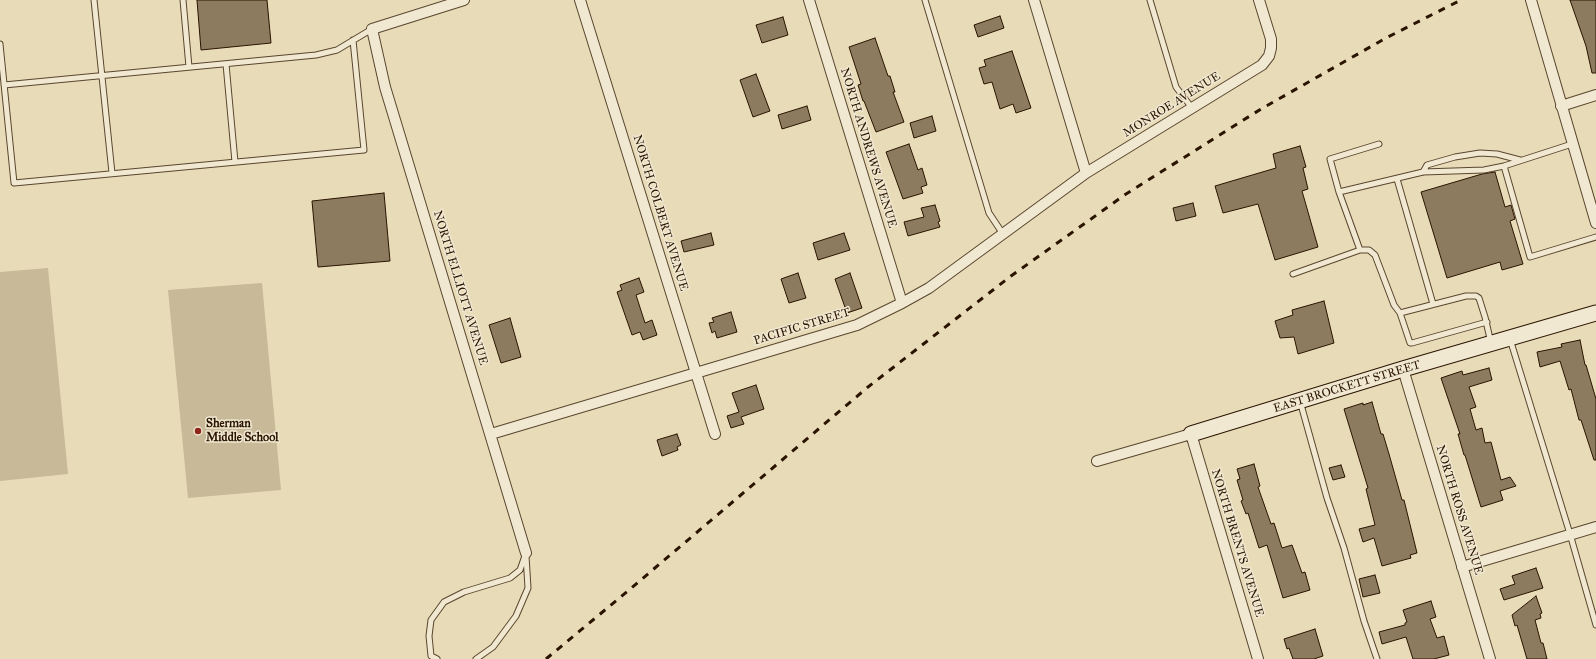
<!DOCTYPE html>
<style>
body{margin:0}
canvas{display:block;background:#e8dbb8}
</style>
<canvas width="1596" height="659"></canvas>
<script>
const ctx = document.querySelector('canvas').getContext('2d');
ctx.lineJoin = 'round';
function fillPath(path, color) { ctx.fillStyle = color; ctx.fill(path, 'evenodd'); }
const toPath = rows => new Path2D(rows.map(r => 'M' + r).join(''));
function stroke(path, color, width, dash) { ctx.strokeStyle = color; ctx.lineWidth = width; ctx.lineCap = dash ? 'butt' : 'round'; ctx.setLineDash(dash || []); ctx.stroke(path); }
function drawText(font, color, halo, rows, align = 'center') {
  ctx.font = font + ' "IM FELL Great Primer",serif'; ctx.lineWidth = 3; ctx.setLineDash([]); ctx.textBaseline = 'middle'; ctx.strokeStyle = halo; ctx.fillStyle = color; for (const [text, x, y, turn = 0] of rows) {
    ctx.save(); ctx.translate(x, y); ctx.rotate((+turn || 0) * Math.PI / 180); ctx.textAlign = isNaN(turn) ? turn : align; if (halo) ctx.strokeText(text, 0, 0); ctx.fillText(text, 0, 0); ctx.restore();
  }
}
fillPath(toPath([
 [48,268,68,474,0,481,0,272],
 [262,283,281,490,188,498,168,290]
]), '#c8b999');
const building = toPath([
 [197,0,267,0,271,43,201,50,197,0],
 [1570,0,1596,0,1596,73,1592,73,1586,46,1570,0],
 [1000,16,1004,28,978,37,974,25,1000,16],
 [783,17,788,35,762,43,756,25,783,17],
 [875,38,888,76,890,76,895,92,893,92,904,122,876,132,864,101,863,101,858,85,861,84,849,47,875,38],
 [1012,51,1031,108,1016,113,1013,104,1000,109,992,82,984,84,979,68,986,66,984,60,1012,51],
 [756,74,770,111,753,117,740,80,756,74],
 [807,106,811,120,782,129,778,115,807,106],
 [932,116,936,131,914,138,910,123,932,116],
 [909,144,918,170,922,168,927,185,921,187,923,193,903,199,886,152,909,144],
 [1300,146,1306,167,1303,168,1308,189,1302,191,1318,247,1275,260,1258,204,1223,213,1215,186,1276,168,1273,154,1300,146],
 [1495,172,1505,207,1511,205,1515,219,1510,221,1523,264,1502,270,1500,262,1447,278,1421,192,1482,174,1495,172],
 [384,193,390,261,318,267,312,201,384,193],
 [1193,203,1196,216,1176,221,1173,208,1193,203],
 [935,205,940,221,938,222,940,227,908,236,904,222,924,217,921,208,935,205],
 [711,233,714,245,684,252,681,241,711,233],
 [844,233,850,250,818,260,813,243,844,233],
 [798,273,806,298,789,303,781,279,798,273],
 [850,273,862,308,847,313,835,279,850,273],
 [639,278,644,292,636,295,645,323,652,320,657,335,643,340,640,332,632,335,617,292,622,290,620,285,639,278],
 [1324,301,1334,343,1298,354,1294,337,1280,338,1275,321,1293,315,1292,310,1324,301],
 [731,312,737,332,717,338,715,331,712,333,709,323,714,322,712,318,731,312],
 [510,318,521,357,501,363,489,325,510,318],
 [1580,340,1585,365,1586,365,1596,399,1596,460,1594,460,1581,420,1579,420,1571,389,1569,390,1560,361,1540,367,1537,352,1562,347,1561,344,1580,340],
 [1489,368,1492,380,1469,387,1476,407,1470,409,1476,430,1482,428,1485,443,1491,442,1501,480,1510,477,1516,486,1500,491,1503,500,1481,507,1465,455,1464,455,1458,434,1460,434,1441,378,1462,371,1463,375,1489,368],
 [756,385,764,409,741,417,744,424,731,428,727,416,739,412,732,393,756,385],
 [1372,402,1381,434,1383,434,1389,454,1402,500,1404,500,1417,553,1410,555,1411,558,1382,566,1374,538,1363,542,1359,529,1375,525,1366,489,1368,488,1344,409,1363,403,1363,405,1372,402],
 [677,434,681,445,677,447,678,450,662,456,657,440,677,434],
 [1254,464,1260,486,1258,487,1271,524,1274,523,1282,548,1292,545,1302,573,1305,572,1310,590,1283,598,1267,545,1259,548,1248,513,1246,514,1241,501,1243,500,1237,480,1240,479,1237,469,1254,464],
 [1341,465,1345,477,1333,480,1329,468,1341,465],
 [1536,568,1543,588,1504,600,1500,589,1515,584,1512,576,1536,568],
 [1375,575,1380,593,1363,597,1359,579,1375,575],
 [1536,596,1542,613,1540,614,1541,618,1535,620,1541,643,1543,643,1547,659,1527,659,1517,625,1515,626,1512,615,1536,596],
 [1431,601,1436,617,1430,619,1437,638,1444,636,1449,655,1434,659,1413,659,1406,637,1382,644,1379,632,1405,625,1405,623,1407,622,1403,610,1431,601],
 [1315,629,1323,656,1314,659,1293,659,1289,648,1287,649,1284,639,1315,629]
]);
fillPath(building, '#8d7b60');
stroke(building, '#2a1400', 1);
const lane = toPath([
 [94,0,112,173],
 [183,0,189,67],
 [925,0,989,213,1003,234],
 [1150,0,1176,87,1192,108],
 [0,44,14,183,364,150,353,40],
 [226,64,235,162],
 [4,85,316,55,337,50,372,29],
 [1504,166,1530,257,1596,237],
 [1423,172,1427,165,1455,157,1480,153,1497,154,1520,160],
 [1397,179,1433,304],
 [1339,192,1330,159,1379,144],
 [1360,250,1339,192,1423,172,1484,170,1504,166,1572,144],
 [1293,274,1360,250,1369,250,1375,255,1394,305,1400,313,1466,296,1476,296,1479,298,1485,317,1491,343],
 [1400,313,1410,343,1412,343,1487,322],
 [1510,339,1570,534,1596,625],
 [1300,401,1327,498,1344,548,1364,621,1377,659],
 [437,659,431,656,429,636,431,620,444,602,464,592,510,578,520,570,526,553],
 [476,659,493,647,516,616,528,588,526,556]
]);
const street = toPath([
 [464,0,372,29,385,87,526,553],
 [580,0,715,434],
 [809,0,902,303],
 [1034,0,1086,173],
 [1531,0,1596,223],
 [1561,106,1596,95],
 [1403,369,1490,659],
 [491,434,857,325,902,303,929,288,1086,173,1262,65,1269,56,1271,48,1271,39,1259,0],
 [1097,461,1191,434,1258,659],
 [1462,567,1596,527]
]);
const secondary = toPath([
 [1191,434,1403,369,1596,313]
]);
stroke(lane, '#5a462e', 7);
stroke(street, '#5a462e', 12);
stroke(secondary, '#2a1400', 17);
stroke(lane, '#f0e8d1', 5);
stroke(street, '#f0e8d1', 10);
stroke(secondary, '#f0e8d1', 15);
stroke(toPath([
 [546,659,629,590,868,387,1011,276,1126,194,1261,109,1386,38,1461,0]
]), '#2a1400', 3, [7, 7]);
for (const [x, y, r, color] of [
 [198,431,4,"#8f2418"]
]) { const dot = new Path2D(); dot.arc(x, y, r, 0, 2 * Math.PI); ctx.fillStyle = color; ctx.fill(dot); stroke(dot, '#f0e8d1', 1.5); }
drawText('12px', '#2a1400', '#f0e8d1', [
 ["MONROE AVENUE",1172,105,-32],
 ["NORTH ANDREWS AVENUE",868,148,73],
 ["NORTH COLBERT AVENUE",660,213,73],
 ["NORTH ELLIOTT AVENUE",460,288,73],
 ["PACIFIC STREET",802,327,-17],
 ["EAST BROCKETT STREET",1347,387,-17],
 ["NORTH ROSS AVENUE",1459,510,73],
 ["NORTH BRENTS AVENUE",1237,543,73]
]);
drawText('bold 12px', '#2a1400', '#f0e8d1', [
 ["Sherman",206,424],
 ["Middle School",206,438]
], 'left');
</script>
